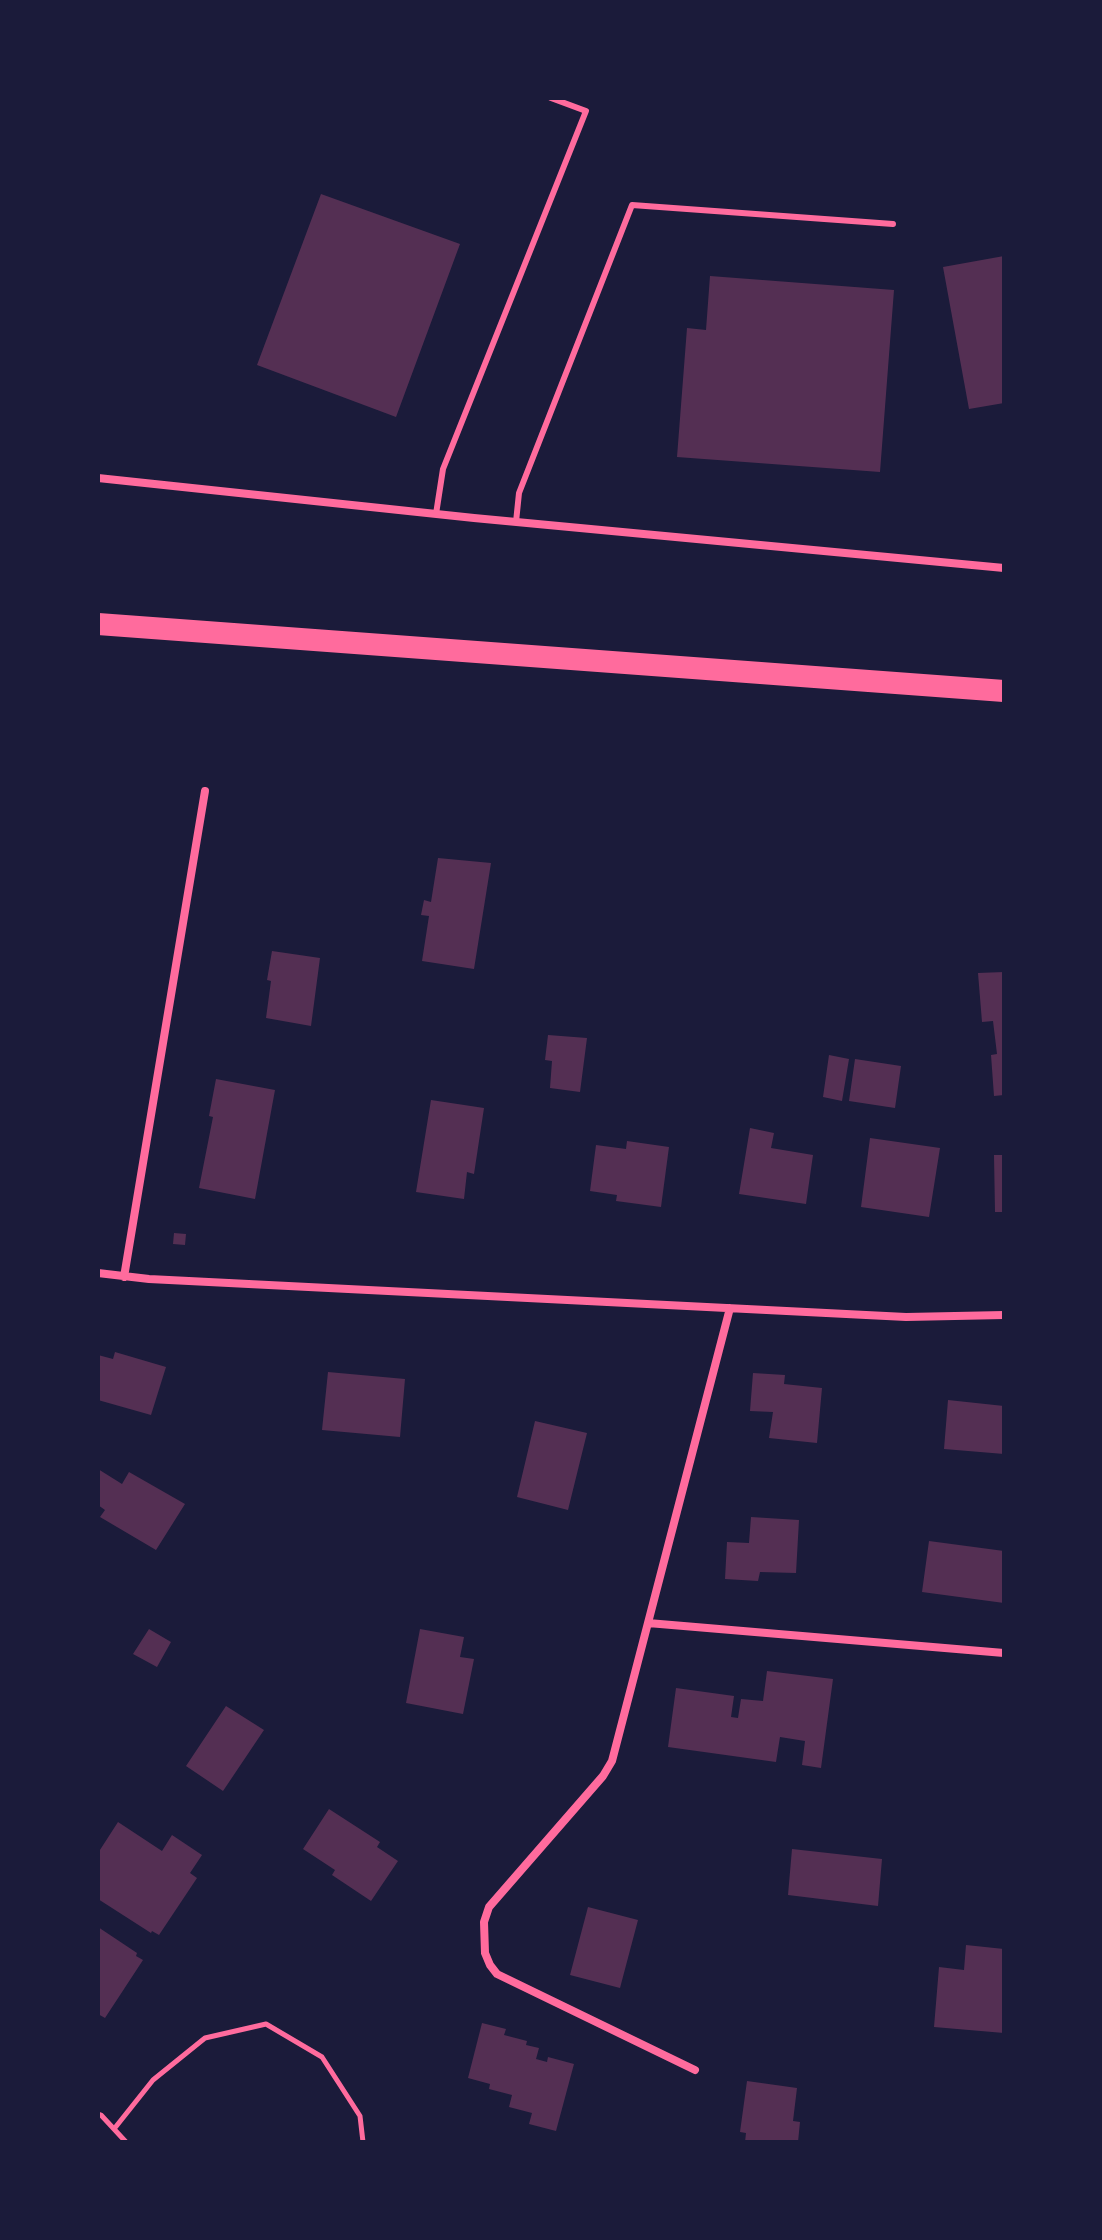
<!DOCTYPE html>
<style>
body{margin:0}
#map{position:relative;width:1102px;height:2240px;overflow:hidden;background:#1b1b3a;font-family:"Archivo Narrow",sans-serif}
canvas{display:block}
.frame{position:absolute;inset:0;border:100px solid #1b1b3a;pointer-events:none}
</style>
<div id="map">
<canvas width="1102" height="2240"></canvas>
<div class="frame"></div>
</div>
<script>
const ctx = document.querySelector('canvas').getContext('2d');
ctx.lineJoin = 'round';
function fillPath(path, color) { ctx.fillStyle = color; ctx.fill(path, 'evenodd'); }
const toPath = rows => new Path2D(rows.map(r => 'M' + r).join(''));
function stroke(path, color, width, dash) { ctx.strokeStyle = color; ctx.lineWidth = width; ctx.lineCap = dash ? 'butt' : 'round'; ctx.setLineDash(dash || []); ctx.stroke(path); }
fillPath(toPath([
 [321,194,460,244,396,417,257,365],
 [1004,256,1004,403,969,409,943,267],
 [710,276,894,290,880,472,677,457,687,328,706,330],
 [438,858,491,863,474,969,422,961,429,916,421,915,424,900,431,902],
 [272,951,320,958,311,1026,266,1018,271,981,267,980],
 [1004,972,1004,1095,994,1096,991,1055,997,1054,993,1021,982,1022,978,973],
 [548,1035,587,1038,580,1092,550,1088,552,1061,545,1060],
 [829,1055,849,1059,842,1101,823,1097],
 [855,1059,901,1066,895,1108,849,1101],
 [216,1079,275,1090,255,1199,199,1188,213,1117,209,1116],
 [431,1100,484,1108,474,1174,467,1172,464,1199,416,1192],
 [750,1128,774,1133,771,1148,813,1155,806,1204,739,1194],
 [870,1138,940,1148,929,1217,861,1207],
 [627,1141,669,1147,661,1207,616,1201,617,1195,590,1191,596,1145,626,1149],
 [994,1155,1004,1155,1004,1212,995,1212],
 [174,1233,186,1234,185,1245,173,1244],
 [115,1352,166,1367,151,1415,98,1400,98,1355,113,1359],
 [328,1372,405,1379,400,1437,322,1430],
 [753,1373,785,1375,784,1384,822,1388,817,1443,769,1438,773,1412,750,1411],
 [948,1400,1004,1406,1004,1454,944,1449],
 [535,1421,587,1433,568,1510,517,1497],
 [98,1469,122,1484,129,1472,185,1504,156,1550,100,1517,105,1510,98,1505],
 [751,1517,799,1520,796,1573,760,1572,758,1581,725,1579,727,1542,749,1543],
 [929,1541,1004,1551,1004,1603,922,1592],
 [149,1629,171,1642,157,1667,133,1654],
 [420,1629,464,1637,460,1657,474,1659,463,1714,406,1703],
 [767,1671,833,1679,821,1768,802,1765,805,1741,780,1737,776,1762,668,1747,676,1688,734,1696,731,1717,738,1718,741,1699,763,1701],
 [226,1706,264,1730,223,1791,186,1766],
 [329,1809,380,1842,377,1847,398,1861,371,1901,332,1875,335,1870,303,1849],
 [118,1822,162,1851,172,1835,202,1855,190,1873,197,1878,159,1935,152,1931,151,1933,98,1899,98,1853],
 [792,1849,882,1859,878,1906,788,1895],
 [588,1907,638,1920,620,1988,570,1975],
 [98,1927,137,1953,136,1956,143,1960,105,2018,98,2014],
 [966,1945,1004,1949,1004,2033,934,2027,939,1967,964,1970],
 [482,2023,506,2029,504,2035,527,2041,526,2045,539,2048,536,2059,547,2062,548,2057,574,2064,556,2131,529,2124,532,2113,509,2107,512,2095,489,2089,490,2084,468,2078],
 [747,2081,797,2088,793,2121,800,2122,798,2142,745,2142,746,2133,740,2132]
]), '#542f53');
stroke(toPath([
 [98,2114,101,2115,126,2142],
 [114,2129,153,2080,205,2038,266,2024,322,2057,360,2116,363,2142]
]), '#ff6b9d', 5);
stroke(toPath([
 [436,514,443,469,586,111,551,98],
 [516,522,519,493,632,205,893,224]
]), '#ff6b9d', 6);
stroke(toPath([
 [98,478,474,518,1004,568],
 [98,1273,149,1279,906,1317,1004,1315],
 [124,1277,205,791],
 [648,1623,1004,1653],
 [695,2070,497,1974,490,1965,485,1953,484,1922,489,1907,603,1776,612,1761,730,1308]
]), '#ff6b9d', 8);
stroke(toPath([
 [98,624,1004,691]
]), '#ff6b9d', 22);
</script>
